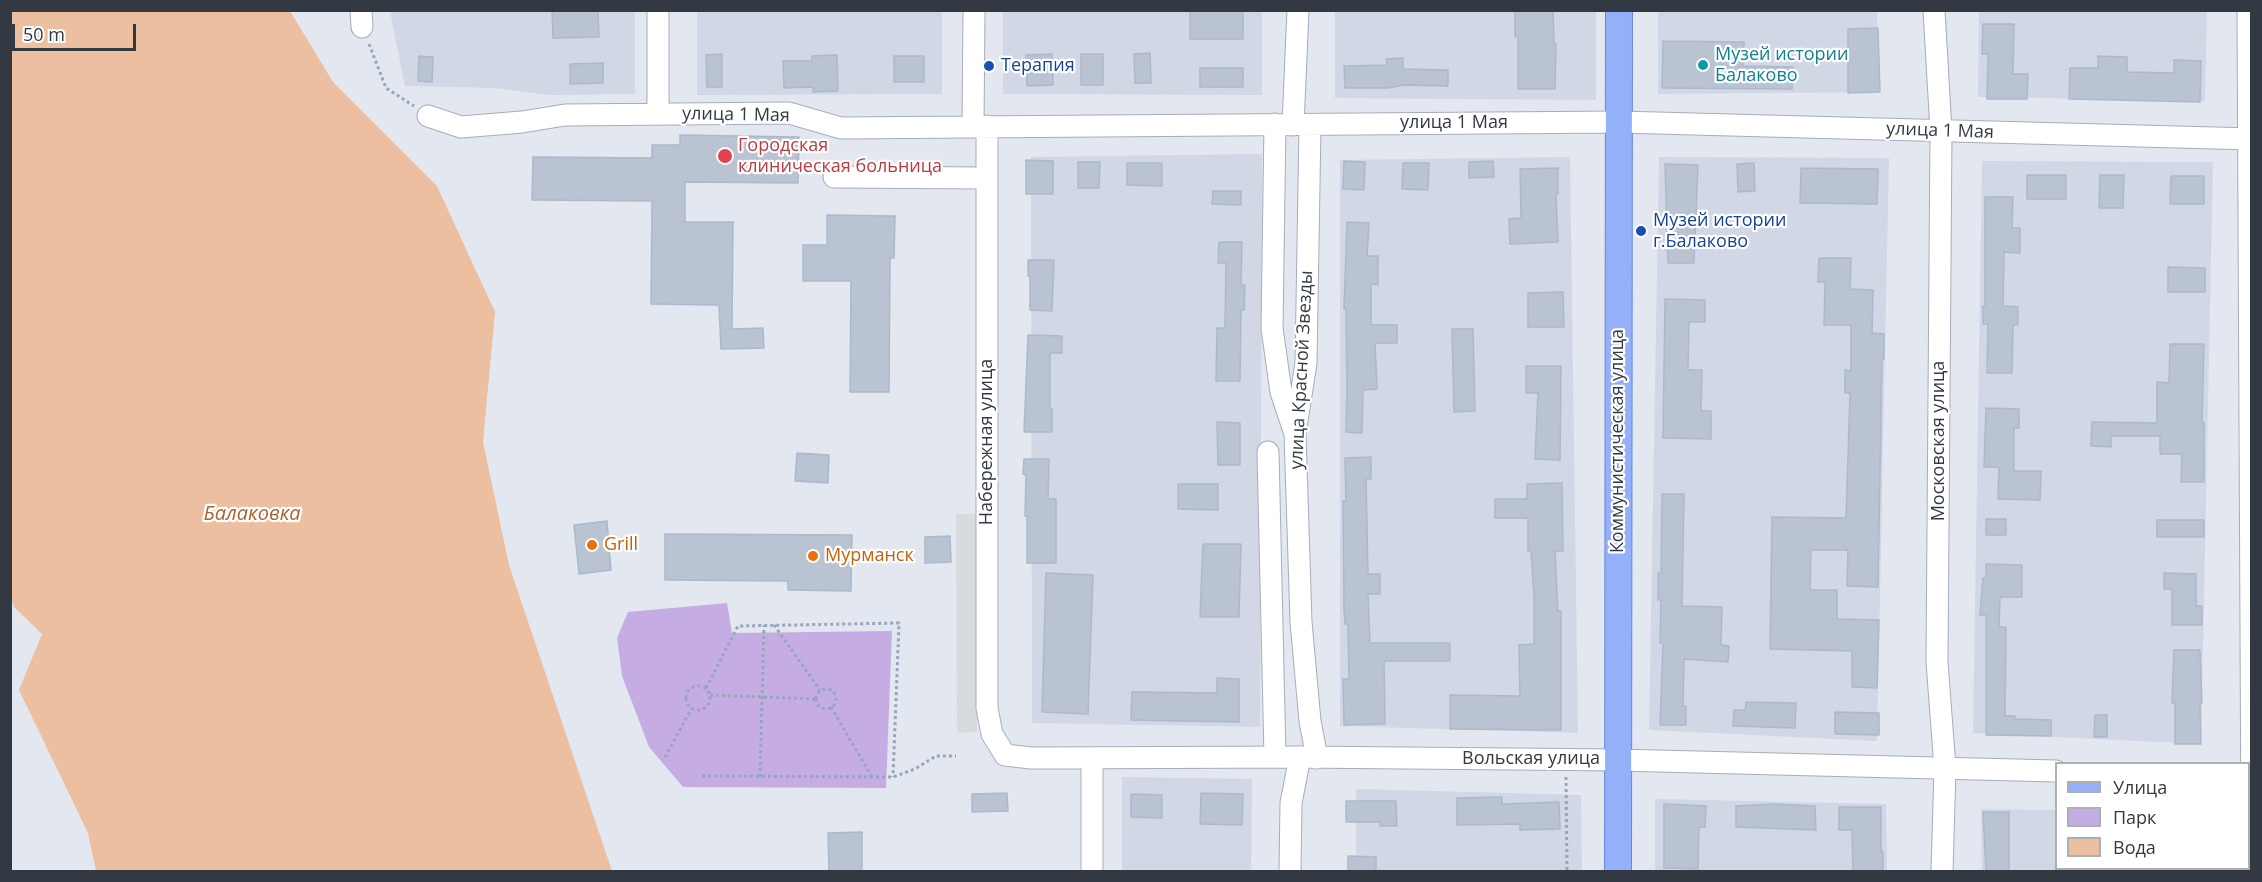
<!DOCTYPE html>
<meta charset="utf-8">
<style>
body{margin:0}
#map{position:relative;width:2262px;height:882px;overflow:hidden;background:#e3e7f0;font-family:"Open Sans",sans-serif}
canvas{display:block}
.frame{position:absolute;inset:0;border:12px solid #333942;pointer-events:none}
.legend{position:absolute;left:2055px;top:762px;width:195px;height:108px;box-sizing:border-box;background:#fff;border:2px solid #adb0b3;margin:0;padding:8px 10px;list-style:none;font-size:18px;color:#333942}
.legend li{display:flex;align-items:center;gap:12px;height:30px}
.legend b{width:30px;border:2px solid #adb0b3}
.scale{position:absolute;left:12px;top:24px;width:124px;height:27px;box-sizing:border-box;border:3px solid #333942;border-top:0;padding-left:8px;font-size:18px;line-height:21px;white-space:nowrap;color:#333942;-webkit-text-stroke:4px #fff;paint-order:stroke}
</style>
<div id="map">
<canvas width="2262" height="882"></canvas>
<div class="frame"></div>
<ul class="legend">
<li><b style="height:8px;background:#93b0f9"></b>Улица</li>
<li><b style="height:16px;background:#c5ade4"></b>Парк</li>
<li><b style="height:16px;background:#ecbfa0"></b>Вода</li>
</ul>
<div class="scale">50 m</div>
</div>
<script>
const ctx = document.querySelector('canvas').getContext('2d');
ctx.lineJoin = 'round';
function fillPath(path, color) { ctx.fillStyle = color; ctx.fill(path, 'evenodd'); }
const toPath = rows => new Path2D(rows.map(r => 'M' + r).join(''));
function stroke(path, color, width, dash) { ctx.strokeStyle = color; ctx.lineWidth = width; ctx.lineCap = dash ? 'butt' : 'round'; ctx.setLineDash(dash || []); ctx.stroke(path); }
function drawText(font, color, halo, rows, align = 'center') {
  ctx.font = font + ' "Open Sans",sans-serif'; ctx.lineWidth = 4.5; ctx.setLineDash([]); ctx.textBaseline = 'middle'; ctx.strokeStyle = halo; ctx.fillStyle = color; for (const [text, x, y, turn = 0] of rows) {
    ctx.save(); ctx.translate(x, y); ctx.rotate((+turn || 0) * Math.PI / 180); ctx.textAlign = isNaN(turn) ? turn : align; if (halo) ctx.strokeText(text, 0, 0); ctx.fillText(text, 0, 0); ctx.restore();
  }
}
fillPath(toPath([
 [390,11,635,11,635,94,551,95,494,88,405,86],
 [697,11,942,11,942,94,697,95],
 [1003,11,1262,11,1262,95,1003,94],
 [1335,11,1596,11,1596,100,1335,98],
 [1658,11,1877,11,1878,92,1658,94],
 [1979,11,2207,11,2205,101,1978,97],
 [1262,154,1260,727,1032,723,1031,157],
 [1570,157,1578,733,1340,726,1340,160],
 [1659,157,1889,158,1877,741,1649,730],
 [1982,161,2213,162,2201,744,1973,733],
 [1122,777,1252,779,1251,871,1122,872],
 [1356,789,1581,795,1582,871,1356,871],
 [1655,799,1886,804,1887,871,1655,871],
 [1981,809,2056,810,2056,868,2207,868,2207,871,1982,871]
]), '#d1d7e4');
fillPath(toPath([
 [727,603,732,633,892,631,886,788,683,787,649,747,622,676,617,638,628,612]
]), '#c5ade4');
fillPath(toPath([
 [956,514,977,514,977,732,957,733]
]), '#d8dbde');
fillPath(toPath([
 [10,11,290,11,333,82,437,186,495,312,483,442,509,565,612,871,96,871,88,833,19,690,42,634,14,607,10,596]
]), '#ecbfa0');
const building = toPath([
 [552,10,598,10,599,37,553,38,552,10],
 [1190,10,1243,10,1243,39,1190,39,1190,10],
 [1515,10,1553,10,1554,44,1556,44,1555,89,1518,89,1518,36,1515,37,1515,10],
 [1983,24,2014,24,2013,74,2028,74,2027,99,1987,99,1988,54,1982,54,1983,24],
 [1878,28,1880,92,1848,93,1848,29,1878,28],
 [1663,41,1744,42,1743,66,1793,67,1792,89,1662,88,1663,41],
 [1150,53,1151,83,1135,83,1134,54,1150,53],
 [722,54,722,87,707,87,706,55,722,54],
 [1052,54,1053,85,1027,86,1026,55,1052,54],
 [1081,54,1103,54,1103,85,1081,85,1081,54],
 [837,55,838,91,813,92,813,87,784,88,783,61,812,61,812,56,837,55],
 [419,56,433,57,432,82,418,81,419,56],
 [894,56,924,56,924,82,894,82,894,56],
 [2098,56,2127,57,2127,72,2174,73,2174,60,2201,61,2200,102,2069,99,2070,68,2098,68,2098,56],
 [1403,58,1403,69,1448,70,1448,86,1404,85,1388,88,1345,88,1344,66,1387,65,1386,59,1403,58],
 [603,63,603,83,570,84,570,64,603,63],
 [1200,68,1243,68,1243,87,1200,87,1200,68],
 [680,135,799,137,798,183,685,182,685,222,733,222,732,329,763,328,764,348,721,349,719,305,651,304,652,201,532,200,533,157,652,158,652,145,680,145,680,135],
 [1026,160,1053,161,1053,194,1026,194,1026,160],
 [1344,161,1365,162,1364,190,1343,189,1344,161],
 [1493,161,1494,177,1469,178,1469,162,1493,161],
 [1078,162,1100,162,1099,188,1078,188,1078,162],
 [1127,163,1162,163,1162,186,1127,185,1127,163],
 [1403,163,1429,163,1428,190,1402,189,1403,163],
 [1754,163,1755,191,1738,192,1737,164,1754,163],
 [1665,164,1698,165,1694,263,1668,263,1665,164],
 [1558,168,1558,194,1556,194,1558,242,1510,244,1509,219,1521,218,1520,169,1558,168],
 [1801,168,1878,169,1877,204,1800,203,1801,168],
 [2027,175,2066,175,2066,199,2027,199,2027,175],
 [2100,175,2124,175,2123,208,2099,208,2100,175],
 [2171,176,2204,176,2204,204,2170,204,2171,176],
 [1213,191,1241,191,1241,205,1212,204,1213,191],
 [1985,197,2013,197,2012,228,2020,228,2020,253,2004,252,2003,306,2018,307,2018,325,2013,325,2012,373,1987,373,1988,324,1983,324,1983,306,1985,306,1985,197],
 [827,215,895,216,894,258,890,258,889,392,850,392,851,281,803,281,803,245,827,245,827,215],
 [1347,222,1369,223,1367,256,1378,256,1378,285,1371,284,1371,325,1397,325,1397,343,1375,343,1377,389,1363,390,1362,433,1346,432,1347,390,1346,309,1344,309,1347,222],
 [1219,242,1242,242,1241,285,1245,285,1244,310,1241,310,1240,381,1216,381,1217,328,1225,328,1226,263,1218,263,1219,242],
 [1819,258,1851,258,1850,289,1873,290,1872,333,1884,334,1884,359,1882,359,1878,587,1847,586,1848,550,1811,550,1810,590,1837,590,1837,619,1879,620,1877,688,1852,687,1852,651,1770,649,1772,517,1846,518,1850,393,1845,393,1845,370,1851,371,1851,325,1824,325,1825,282,1818,282,1819,258],
 [1028,260,1054,260,1052,311,1030,310,1030,276,1028,276,1028,260],
 [2168,267,2205,268,2205,292,2168,292,2168,267],
 [1563,292,1564,327,1528,327,1528,293,1563,292],
 [1665,299,1705,300,1705,322,1689,322,1688,370,1702,370,1701,411,1711,411,1711,439,1663,438,1665,299],
 [1452,329,1473,329,1475,411,1454,412,1452,329],
 [1028,335,1062,336,1062,353,1050,353,1050,409,1052,409,1052,432,1024,432,1028,335],
 [2170,344,2204,344,2202,422,2204,422,2204,482,2181,482,2182,454,2160,454,2160,436,2111,436,2111,447,2091,446,2092,422,2157,423,2157,382,2169,383,2170,344],
 [1526,366,1561,366,1560,460,1535,459,1538,393,1526,393,1526,366],
 [1986,408,2019,409,2019,428,2014,428,2014,471,2041,471,2040,500,1998,499,1999,467,1984,467,1986,408],
 [1217,422,1240,423,1240,465,1218,465,1217,422],
 [797,453,829,455,828,483,795,481,797,453],
 [1371,457,1371,479,1366,479,1368,574,1380,574,1380,594,1368,594,1370,643,1450,643,1450,661,1384,661,1385,724,1344,725,1343,679,1349,679,1348,624,1345,624,1344,607,1343,501,1346,501,1345,458,1371,457],
 [1024,459,1049,459,1048,499,1056,499,1056,563,1027,563,1027,516,1025,516,1026,475,1023,474,1024,459],
 [1562,483,1563,551,1555,551,1558,611,1561,611,1561,730,1450,729,1450,695,1520,696,1519,645,1534,644,1534,595,1531,551,1528,551,1528,518,1495,518,1495,499,1527,499,1527,484,1562,483],
 [1178,484,1218,484,1218,510,1178,509,1178,484],
 [1662,494,1684,494,1682,606,1722,607,1721,645,1729,646,1728,662,1684,659,1683,706,1686,706,1686,725,1660,725,1663,643,1660,643,1661,600,1658,600,1658,573,1661,573,1662,494],
 [1986,519,2006,519,2006,535,1986,535,1986,519],
 [2157,520,2204,520,2204,537,2157,537,2157,520],
 [607,521,611,570,579,574,574,525,607,521],
 [665,534,852,535,851,591,788,590,788,581,665,580,665,534],
 [950,536,951,562,925,563,925,537,950,536],
 [1203,544,1241,544,1239,617,1200,617,1203,544],
 [1986,564,2022,565,2022,597,2000,597,1999,627,2006,627,2005,716,2015,716,2015,719,2051,720,2051,736,1986,735,1986,615,1980,615,1983,578,1986,578,1986,564],
 [1046,573,1093,575,1088,714,1042,712,1046,573],
 [2164,573,2196,574,2196,606,2202,606,2202,625,2172,625,2172,589,2164,589,2164,573],
 [2174,650,2200,650,2202,703,2200,703,2201,744,2175,744,2175,703,2172,703,2174,650],
 [1217,678,1239,679,1239,722,1131,720,1132,692,1217,693,1217,678],
 [1746,702,1796,703,1795,728,1733,726,1734,710,1745,710,1746,702],
 [1835,712,1879,713,1879,735,1835,734,1835,712],
 [2095,715,2107,715,2107,737,2094,737,2095,715],
 [1007,793,1008,811,972,812,972,794,1007,793],
 [1201,793,1243,794,1242,825,1200,824,1201,793],
 [1131,794,1162,795,1162,818,1131,817,1131,794],
 [1502,797,1502,804,1559,802,1560,829,1520,830,1520,824,1457,825,1457,798,1502,797],
 [1346,801,1396,801,1397,826,1380,826,1380,822,1346,822,1346,801],
 [1664,804,1706,806,1705,827,1699,827,1698,869,1664,868,1664,804],
 [1774,804,1815,806,1816,830,1736,827,1736,806,1774,804],
 [1839,807,1881,807,1881,852,1883,852,1883,872,1853,872,1852,830,1839,830,1839,807],
 [1983,812,2009,812,2009,872,1986,872,1983,812],
 [862,832,862,872,829,872,828,833,862,832],
 [1348,856,1376,857,1376,872,1348,872,1348,856]
]);
fillPath(building, '#b9c3d1');
stroke(building, '#acb9cc', 1.5);
const minor = toPath([
 [361,10,362,27],
 [658,10,658,113],
 [1934,10,1941,131,1937,662,1945,768,1942,872],
 [2248,10,2252,835],
 [428,116,461,127,522,122,565,115,789,113,841,128,1619,122,2252,139],
 [1275,124,1272,328,1281,392,1294,431],
 [1293,125,1298,10],
 [1310,125,1306,363,1295,434,1301,622,1310,721,1317,758],
 [973,126,974,10],
 [987,126,987,708,992,734,1005,755,1031,758,1300,757,1618,760,2056,771],
 [834,177,987,178],
 [1268,452,1275,757],
 [1092,872,1092,759],
 [1290,872,1291,803,1300,757]
]);
const major = toPath([
 [1618,872,1619,10]
]);
stroke(minor, '#a6adbb', 23);
stroke(major, '#6489dd', 28);
stroke(toPath([
 [369,44,386,88,414,106],
 [774,625,820,690],
 '686 698a12 12 0 1 1 24 0a12 12 0 1 1-24 0Z',
 [706,688,738,626,899,623,893,777],
 '816 699a10 10 0 1 1 20 0a10 10 0 1 1-20 0Z',
 [710,695,815,699],
 [831,707,872,777],
 [665,757,692,708],
 [702,776,893,777,915,769,936,756,956,756],
 [760,777,764,625],
 [1566,777,1567,872]
]), '#98a5bc', 3, [3, 3]);
stroke(minor, '#fff', 21);
stroke(major, '#93b0f9', 26);
for (const [x, y, r, color] of [
 [1703,65,6,"#0f9aa8"],
 [989,66,6,"#1a4fb4"],
 [725,156,8,"#e0444e"],
 [1641,231,6,"#1a4fb4"],
 [592,545,6,"#e8710a"],
 [813,556,6,"#e8710a"]
]) { const dot = new Path2D(); dot.arc(x, y, r, 0, 2 * Math.PI); ctx.fillStyle = color; ctx.fill(dot); stroke(dot, '#fff', 2); }
drawText('18px', '#0d838f', '#fff', [
 ["Музей истории",1715,55],
 ["Балаково",1715,76]
], 'left');
drawText('18px', '#164399', '#fff', [
 ["Терапия",1001,66],
 ["Музей истории",1653,221],
 ["г.Балаково",1653,242]
], 'left');
drawText('18px', '#333942', '#fff', [
 ["улица 1 Мая",736,115,1],
 ["улица 1 Мая",1454,123],
 ["улица 1 Мая",1940,131,2],
 ["улица Красной Звезды",1302,370,-87],
 ["Коммунистическая улица",1618,441,-90],
 ["Московская улица",1939,441,-90],
 ["Набережная улица",987,442,-90],
 ["Вольская улица",1531,759]
]);
drawText('18px', '#be3a42', '#fff', [
 ["Городская",738,146],
 ["клиническая больница",738,167]
], 'left');
drawText('18px', '#c56008', '#fff', [
 ["Grill",604,545],
 ["Мурманск",825,556]
], 'left');
drawText('italic 20px', '#a76433', '#fff', [
 ["Балаковка",252,514]
]);
</script>
